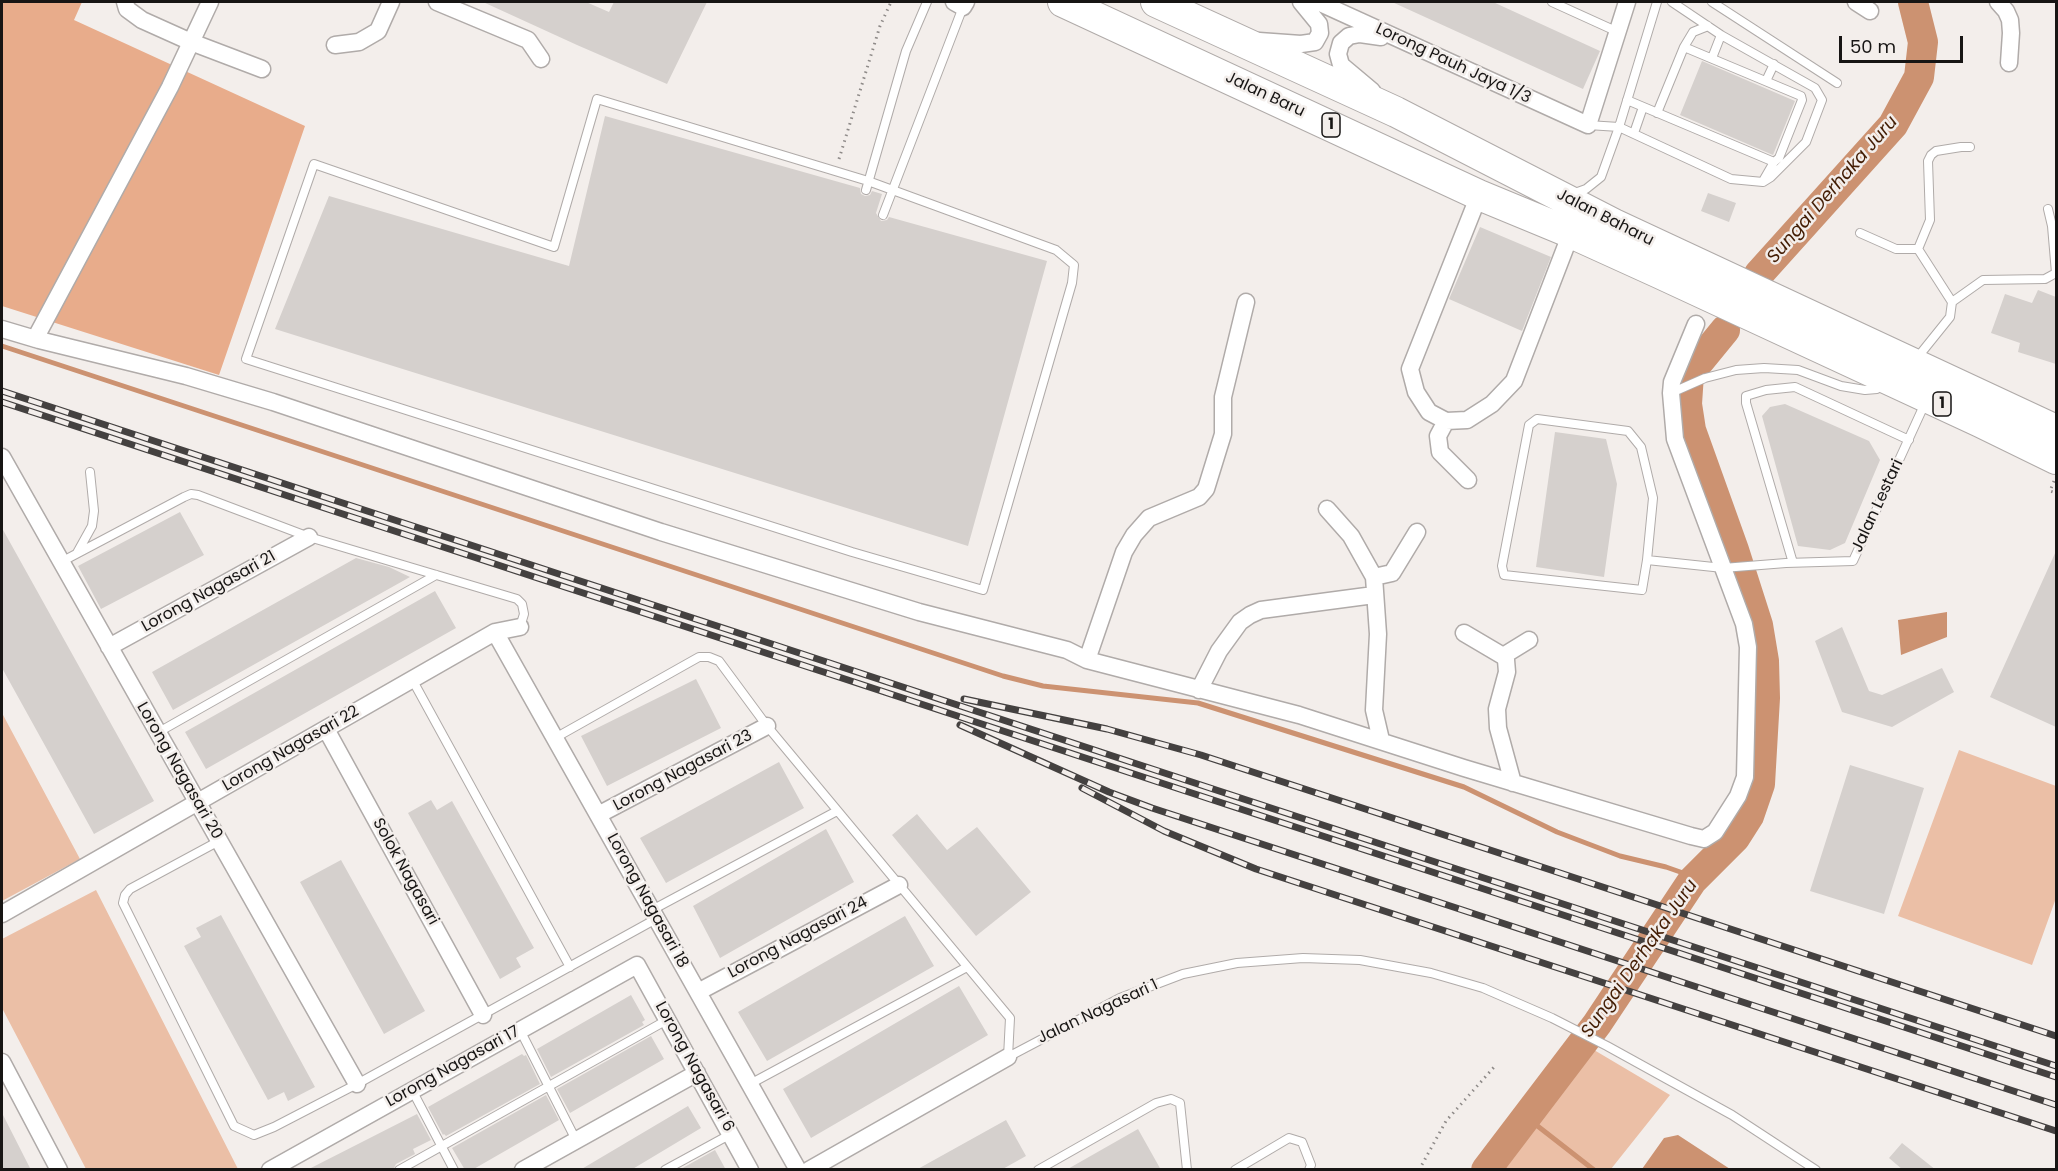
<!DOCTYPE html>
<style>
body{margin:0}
#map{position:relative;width:2058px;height:1171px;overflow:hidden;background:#f3eeeb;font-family:Poppins,sans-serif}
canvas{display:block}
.frame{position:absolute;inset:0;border:3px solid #171514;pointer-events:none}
.scale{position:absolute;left:1839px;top:36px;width:124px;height:27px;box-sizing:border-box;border:3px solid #171514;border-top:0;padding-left:8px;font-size:18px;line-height:21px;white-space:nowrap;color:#171514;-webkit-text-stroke:4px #f3eeeb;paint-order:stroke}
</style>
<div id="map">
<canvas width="2058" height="1171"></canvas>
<div class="frame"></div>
<div class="scale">50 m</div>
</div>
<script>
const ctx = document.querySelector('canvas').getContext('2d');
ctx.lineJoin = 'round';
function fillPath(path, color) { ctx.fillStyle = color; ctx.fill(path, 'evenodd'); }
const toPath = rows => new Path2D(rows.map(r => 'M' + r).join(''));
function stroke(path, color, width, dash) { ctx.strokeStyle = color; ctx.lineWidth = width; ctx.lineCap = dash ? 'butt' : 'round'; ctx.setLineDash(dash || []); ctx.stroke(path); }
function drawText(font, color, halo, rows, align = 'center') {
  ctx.font = font + ' Poppins,sans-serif'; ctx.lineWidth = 5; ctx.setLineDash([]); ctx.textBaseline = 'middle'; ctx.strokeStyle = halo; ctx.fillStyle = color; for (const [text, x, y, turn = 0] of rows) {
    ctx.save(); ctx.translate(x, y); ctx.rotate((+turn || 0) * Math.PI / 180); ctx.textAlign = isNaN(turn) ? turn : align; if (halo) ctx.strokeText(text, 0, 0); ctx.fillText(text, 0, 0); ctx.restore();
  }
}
fillPath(toPath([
 [2,713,80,859,2,901],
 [1959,750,2056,786,2056,898,2032,965,1898,916],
 [96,890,238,1169,86,1169,2,1008,2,939],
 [1589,1047,1670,1095,1611,1169,1497,1169]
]), '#ebbfa6');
fillPath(toPath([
 [2,2,82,2,74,20,305,126,219,375,2,306]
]), '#e8ac8b');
fillPath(toPath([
 [1947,612,1947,637,1901,655,1898,620],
 [1678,1135,1730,1169,1642,1169,1664,1138]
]), '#cc9271');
stroke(toPath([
 [2,346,1003,676,1043,686,1198,703,1464,787,1557,832,1620,856,1666,867,1686,874,1692,881],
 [1526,1117,1594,1170]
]), '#cc9271', 5);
stroke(toPath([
 [1759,274,1893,125,1919,77,1923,42,1913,2],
 [1486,1170,1597,1024,1692,881,1735,838,1749,816,1760,784,1765,698,1764,661,1758,625,1734,550,1691,430,1687,404,1689,374,1725,330]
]), '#cc9271', 30);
fillPath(toPath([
 [483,2,586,2,609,12,614,2,707,2,667,84,577,45],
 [1392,2,1493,2,1600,51,1583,89],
 [1702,61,1795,101,1773,155,1680,115],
 [605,116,860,188,861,194,865,196,870,195,872,191,882,194,876,213,881,221,887,220,889,217,1047,261,968,546,275,329,329,196,569,266],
 [1708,193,1736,203,1729,222,1701,211],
 [1480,227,1551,257,1522,331,1449,299],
 [2038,290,2056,297,2056,364,2018,352,2020,343,1991,333,2005,294,2032,303],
 [1785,404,1869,441,1880,460,1845,543,1830,550,1798,546,1762,416,1770,407],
 [1555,432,1606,439,1617,484,1604,577,1536,567],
 [180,512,204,555,101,609,78,566],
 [2,528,154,801,94,834,2,668],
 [2056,551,2056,727,1990,697],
 [356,558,389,567,410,577,173,710,152,672],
 [435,591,456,628,206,769,185,732],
 [1842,627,1869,691,1882,695,1942,668,1954,692,1892,727,1842,712,1815,641],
 [696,679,721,728,607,786,581,736],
 [779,762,804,808,666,883,640,838],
 [1850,765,1924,788,1884,914,1810,891],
 [431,800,437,810,452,801,534,948,516,958,521,967,500,979,408,813],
 [917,814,947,850,977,827,1031,892,976,936,892,835],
 [826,829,854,882,720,958,693,906],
 [341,860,425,1011,384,1034,300,882],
 [221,915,315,1087,288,1101,284,1092,268,1100,184,946,201,937,196,928],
 [905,916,934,966,767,1061,738,1012],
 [959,986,988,1035,811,1138,783,1089],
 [631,995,645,1020,642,1022,644,1025,551,1077,537,1049],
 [651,1036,664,1059,570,1113,557,1089],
 [522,1054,524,1056,526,1055,540,1084,446,1136,444,1134,443,1135,428,1107],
 [546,1095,559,1120,472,1170,465,1170,452,1148],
 [688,1106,701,1128,631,1170,580,1170],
 [2,1113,31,1170,2,1170],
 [417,1114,431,1140,413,1149,415,1154,396,1164,393,1170,307,1170],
 [1006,1120,1026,1156,1001,1170,916,1170],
 [1138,1129,1161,1170,1066,1170],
 [1902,1143,1936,1170,1903,1170,1889,1158],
 [715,1150,726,1170,679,1170]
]), '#d5d0cd');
const lane = toPath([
 [1552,2,1618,32],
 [1712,2,1837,83],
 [1684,47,1801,96,1802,100,1779,158,1774,162],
 [1712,58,1721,35],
 [1766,81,1774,64],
 [597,99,868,181,1056,250,1074,265,1072,283,983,590,852,552,246,359,314,164,554,247,597,99],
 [1627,100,1774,162,1763,181],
 [1657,113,1684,47,1693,32,1708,26],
 [1588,125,1619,127,1657,2],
 [1634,133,1643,107],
 [866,190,906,51,927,2],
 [1572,194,1586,189,1601,177,1619,127,1731,179,1763,182,1771,177,1806,142,1822,100,1815,88,1721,35,1672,2],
 [883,215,963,7],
 [1860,233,1896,249,1918,249],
 [1952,302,1983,280,2045,279,2056,273,2052,226,2048,209],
 [1917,358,1950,317,1952,302,1918,249,1930,220,1928,161,1931,155,1936,151,1961,147,1970,147],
 [1671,393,1705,378,1736,370,1764,368,1798,370,1841,386,1865,390,1877,389,1882,384],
 [77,553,92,526,94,511,90,472],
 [1647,560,1653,498,1641,447,1628,431,1537,419,1529,425,1502,566,1504,575,1642,590,1647,560,1723,568,1786,563,1853,561,1926,401],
 [61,562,184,497,191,494,198,495,309,537,517,599,522,604,524,614,520,627],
 [1793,563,1746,403,1746,396,1766,390,1795,387,1909,440],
 [413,681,570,967],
 [157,733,436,575],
 [555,738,699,657,709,657,719,661,767,726,1010,1018,1008,1057],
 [219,841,130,889,125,895,123,903,234,1126,254,1135,274,1127,357,1084,656,919],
 [652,910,837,811],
 [520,1030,576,1140],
 [1008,1057,1120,998,1183,974,1237,963,1303,958,1360,960,1431,973,1483,988,1552,1018,1607,1046,1732,1115,1816,1170],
 [750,1084,967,967],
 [412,1090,454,1170],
 [399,1170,667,1020],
 [665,1170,731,1134],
 [1038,1170,1156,1103,1171,1099,1180,1103,1187,1170],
 [1235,1170,1289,1138,1302,1142,1311,1165,1309,1170]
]);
const street = toPath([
 [125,2,127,9,142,20,191,42,262,69],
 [437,2,528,40,541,59],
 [954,2,963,7,966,2],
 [1318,2,1588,125,1627,2],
 [1856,2,1870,11],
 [1998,2,2006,11,2010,20,2011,33,2009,63],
 [1259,41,1301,44,1315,42,1320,33,1319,24,1301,2],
 [335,45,359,42,378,31,391,2],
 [1372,91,1341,65,1338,54,1341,43,1349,36,1360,34,1381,37],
 [1479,195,1410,369,1416,392,1429,412,1446,421,1467,420,1492,404,1514,381,1571,233],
 [2,329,39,340,186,376,273,402,661,532,919,612,1067,650,1087,660,1299,715,1464,768,1691,836,1704,839,1715,832,1738,796,1745,777,1748,647,1744,624,1675,439,1671,393,1672,382,1696,324],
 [35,339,170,87,210,2],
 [1446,421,1438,436,1440,452,1468,480],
 [2,457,357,1084],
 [1327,509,1351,536,1374,577,1378,634,1374,710,1381,740],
 [1374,577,1392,573,1417,532],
 [495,632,798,1170],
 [1464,633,1503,656,1506,660,1507,672,1497,709,1498,728,1513,783],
 [109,647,309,537],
 [1503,656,1529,640],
 [1087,660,1124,552,1134,535,1149,518,1199,497,1206,489,1223,434,1223,397,1246,302],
 [1199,690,1219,651,1240,622,1250,615,1261,610,1374,595],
 [326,729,483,1015],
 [598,815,767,726],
 [2,914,495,632,520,627],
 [698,992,899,885],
 [2,1062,59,1170],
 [270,1170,637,965,750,1170],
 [523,1170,697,1073],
 [809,1170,1008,1057]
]);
const highway = toPath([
 [1063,2,1479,195,1571,233,1659,273,1980,422,2056,459],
 [1156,2,1396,112,1614,224,2056,430]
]);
stroke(lane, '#b0aba9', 10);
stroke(street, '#b0aba9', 19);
stroke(highway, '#b0aba9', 32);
stroke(toPath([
 [839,159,880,26,891,2],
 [2054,481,2050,491,2056,493],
 [1419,1170,1446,1121,1495,1066]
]), '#8e8a88', 3, [1.5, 4.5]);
stroke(lane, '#fff', 8);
stroke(street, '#fff', 16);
stroke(highway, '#fff', 30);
const rail = toPath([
 [2,391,2056,1066],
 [2,402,2056,1077],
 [964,699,1107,729,1201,755,2056,1036],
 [960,725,1109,792,1152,808,2056,1105],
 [1082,788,1164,831,1256,869,2056,1131]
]);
stroke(rail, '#444140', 7);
stroke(rail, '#f3eeeb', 4.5, [14]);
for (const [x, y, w] of [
 [1331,125,18],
 [1942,404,18]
]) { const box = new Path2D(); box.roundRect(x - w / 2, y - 12, w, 24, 4.5); ctx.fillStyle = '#f3eeeb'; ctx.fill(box); stroke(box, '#171514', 1.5); }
drawText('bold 15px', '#171514', null, [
 ["1",1331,125],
 ["1",1942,404]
]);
drawText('16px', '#171514', '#f3eeeb', [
 ["Lorong Pauh Jaya 1/3",1453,64,25],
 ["Jalan Baru",1265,95,25],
 ["Jalan Baharu",1605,218,27],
 ["Jalan Lestari",1878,506,-65],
 ["Lorong Nagasari 21",209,592,-29],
 ["Lorong Nagasari 22",291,749,-30],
 ["Lorong Nagasari 20",179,771,60],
 ["Lorong Nagasari 23",683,771,-28],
 ["Solok Nagasari",405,872,61],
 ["Lorong Nagasari 18",647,901,61],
 ["Lorong Nagasari 24",798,938,-28],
 ["Jalan Nagasari 1",1098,1012,-25],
 ["Lorong Nagasari 17",453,1067,-29],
 ["Lorong Nagasari 6",694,1067,61]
]);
drawText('italic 18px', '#431d04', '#f3eeeb', [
 ["Sungai Derhaka Juru",1833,190,-49],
 ["Sungai Derhaka Juru",1640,959,-55]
]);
</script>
